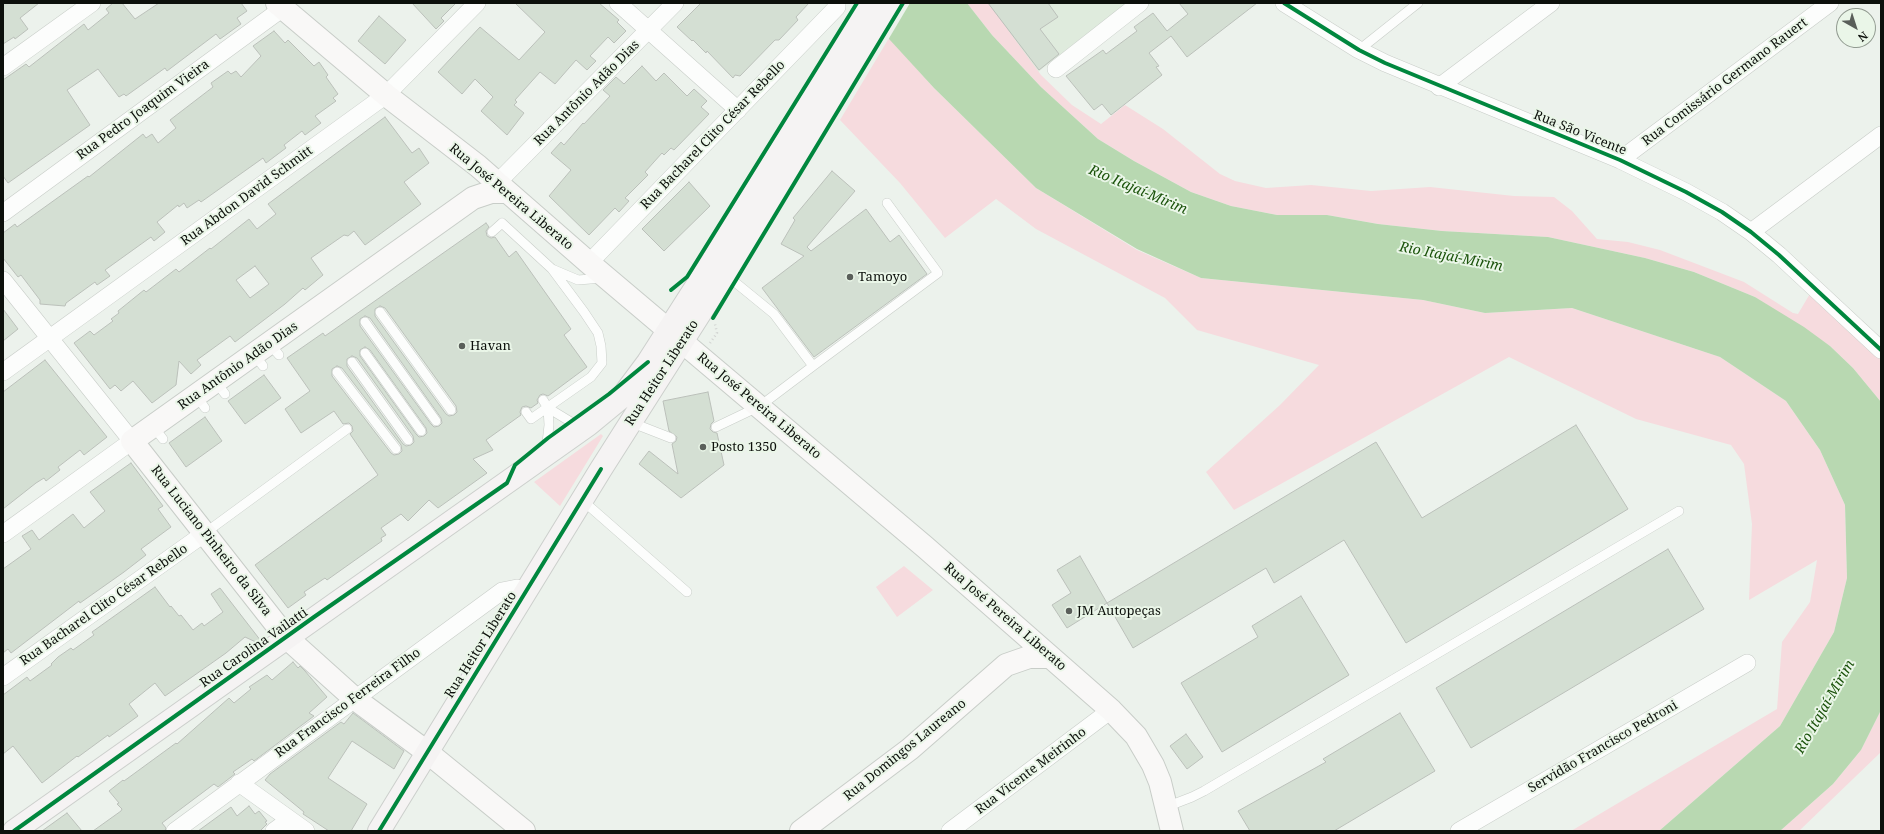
<!DOCTYPE html>
<meta charset="utf-8">
<style>
body{margin:0}
#map{position:relative;width:1884px;height:834px;overflow:hidden;background:#ecf2ec;font-family:"Noto Serif",serif}
canvas{display:block}
.frame{position:absolute;inset:0;border:4px solid #0c100b;pointer-events:none}
.north{position:absolute;left:1836px;top:8px;width:40px;height:40px;box-sizing:border-box;background:#eaf6e8;border:1px solid #919a90;border-radius:50%;rotate:141deg;font-size:11px;font-weight:700;line-height:16px;text-align:center;color:#0c100b}
.north::after{content:'';display:block;margin:auto;width:14px;height:18px;background:#5a5f5a;clip-path:polygon(50% 0,100% 100%,50% 72%,0 100%)}
</style>
<div id="map">
<canvas width="1884" height="834"></canvas>
<div class="frame"></div>
<div class="north">N</div>
</div>
<script>
const ctx = document.querySelector('canvas').getContext('2d');
ctx.lineJoin = 'round';
function fillPath(path, color) { ctx.fillStyle = color; ctx.fill(path, 'evenodd'); }
const toPath = rows => new Path2D(rows.map(r => 'M' + r).join(''));
function stroke(path, color, width, dash) { ctx.strokeStyle = color; ctx.lineWidth = width; ctx.lineCap = dash ? 'butt' : 'round'; ctx.setLineDash(dash || []); ctx.stroke(path); }
function drawText(font, color, halo, rows, align = 'center') {
  ctx.font = font + ' "Noto Serif",serif'; ctx.lineWidth = 4; ctx.setLineDash([]); ctx.textBaseline = 'middle'; ctx.strokeStyle = halo; ctx.fillStyle = color; for (const [text, x, y, turn = 0] of rows) {
    ctx.save(); ctx.translate(x, y); ctx.rotate((+turn || 0) * Math.PI / 180); ctx.textAlign = isNaN(turn) ? turn : align; if (halo) ctx.strokeText(text, 0, 0); ctx.fillText(text, 0, 0); ctx.restore();
  }
}
fillPath(toPath([
 [976,3,1127,3,1038,72]
]), '#dfebdd');
fillPath(toPath([
 [967,3,995,3,1008,30,1041,75,1072,105,1101,124,1125,105,1163,129,1220,174,1235,181,1266,188,1311,185,1371,191,1430,187,1514,196,1554,197,1572,211,1597,239,1628,242,1660,250,1744,282,1793,313,1798,314,1811,292,1881,358,1881,402,1853,368,1830,346,1755,297,1694,272,1645,258,1548,237,1442,231,1378,224,1327,215,1277,215,1231,206,1191,192,1134,161,1098,139,1041,87,992,35],
 [889,38,934,88,1036,188,1137,250,1201,278,1423,300,1485,313,1572,308,1720,357,1786,401,1820,450,1845,505,1847,578,1834,632,1780,726,1659,831,1571,831,1777,709,1782,642,1810,602,1817,560,1749,600,1752,524,1744,464,1731,445,1636,419,1509,357,1234,510,1206,472,1280,405,1319,365,1197,330,1165,298,1036,229,996,199,945,238,900,183,840,120],
 [601,434,603,436,560,506,534,482],
 [904,566,933,590,897,617,876,587],
 [1881,710,1881,752,1799,831,1780,831,1833,784,1861,750]
]), '#f6dbde');
fillPath(toPath([
 [856,3,967,3,992,35,1041,87,1098,139,1134,161,1191,192,1231,206,1277,215,1327,215,1378,224,1442,231,1548,237,1645,258,1694,272,1755,297,1804,327,1830,346,1853,368,1881,402,1881,710,1861,750,1833,784,1780,831,1659,831,1780,726,1834,632,1847,578,1845,505,1820,450,1786,401,1720,357,1572,308,1485,313,1423,300,1201,278,1137,249,1036,188,934,88]
]), '#b8d8b1');
fillPath(toPath([
 [854,3,910,3,888,40]
]), '#ecf2ec');
const building = toPath([
 [3,3,39,3,20,18,28,29,15,39,14,37,3,44,3,3],
 [113,3,122,3,135,19,159,3,241,3,247,11,237,18,241,24,220,39,216,34,167,71,165,68,126,96,124,94,119,97,98,69,67,90,90,125,8,183,3,176,3,80,26,64,29,67,84,24,88,30,109,13,106,9,113,3],
 [412,3,456,3,441,18,444,21,436,29,412,3],
 [515,3,599,3,619,20,617,22,626,31,614,43,608,37,590,56,596,61,587,70,576,60,555,84,540,72,515,100,517,102,514,105,524,113,507,135,481,111,493,97,475,79,462,94,438,72,480,27,519,60,545,32,515,3],
 [701,3,809,3,796,17,798,20,779,40,775,40,740,76,735,75,733,78,707,51,706,53,693,40,692,41,677,27,701,3],
 [988,3,1048,3,1058,17,1040,29,1059,54,1039,70,988,3],
 [1179,3,1257,3,1187,57,1171,36,1149,53,1159,66,1156,67,1162,75,1111,115,1102,104,1094,110,1066,76,1103,50,1106,54,1137,31,1134,27,1153,13,1167,31,1188,14,1179,3],
 [379,16,406,40,385,64,358,41,379,16],
 [274,31,285,43,288,40,314,66,319,62,328,75,326,77,338,94,333,98,336,101,315,116,321,123,305,135,302,131,284,145,286,148,266,163,263,158,201,202,199,200,187,208,184,203,179,207,178,205,157,222,165,232,154,241,151,237,105,270,110,276,97,285,95,282,66,303,65,306,40,304,40,300,21,275,18,277,3,258,3,233,15,224,17,227,88,176,89,177,143,134,146,138,152,134,158,143,176,128,170,120,213,87,211,83,228,71,231,74,236,71,241,77,261,56,253,46,274,31],
 [642,66,656,81,664,73,687,96,694,89,707,101,701,107,709,114,674,150,671,148,664,155,662,153,645,172,648,175,625,198,629,201,619,212,615,208,589,235,549,196,571,170,551,153,561,142,564,145,583,123,584,124,610,96,603,90,616,77,624,84,642,66],
 [385,117,412,153,419,148,429,163,404,182,421,204,365,245,354,231,348,236,344,235,311,258,323,275,305,290,303,288,285,304,235,342,230,336,197,360,201,365,191,374,179,361,176,385,152,403,133,381,121,391,115,385,110,389,74,343,90,331,94,335,113,321,111,319,119,313,118,311,144,290,146,292,176,269,179,272,210,248,211,249,249,219,257,229,276,214,268,204,385,117],
 [255,266,269,284,250,298,236,280,255,266],
 [832,171,855,191,807,247,811,251,866,209,890,242,899,235,927,274,814,357,762,288,804,256,781,244,795,220,793,218,832,171],
 [689,182,710,206,664,251,642,229,689,182],
 [486,223,489,227,486,231,487,236,491,238,495,237,509,257,516,251,571,329,564,335,587,367,548,396,543,394,540,395,537,400,538,403,531,408,526,406,522,407,520,412,521,415,486,440,493,450,473,459,487,473,438,508,429,500,408,521,401,514,381,528,386,535,381,538,382,541,327,580,325,578,304,592,306,595,288,608,255,565,378,475,350,434,353,431,352,426,349,423,343,424,334,411,301,433,285,409,310,391,287,358,323,333,325,336,486,223],
 [380,306,385,308,456,406,457,412,454,415,449,416,446,414,375,316,375,309,380,306],
 [365,316,370,318,441,418,442,423,439,426,434,427,431,424,360,326,360,319,365,316],
 [365,347,370,350,426,428,427,433,424,436,419,437,416,434,360,356,360,350,365,347],
 [352,356,357,358,413,436,414,442,411,445,406,446,403,444,347,366,347,359,352,356],
 [337,366,342,368,401,445,402,451,399,454,394,455,391,453,332,376,332,369,337,366],
 [3,309,18,329,3,341,3,309],
 [45,360,107,437,84,455,80,450,58,467,60,470,46,481,44,478,36,483,3,509,3,392,45,360],
 [264,375,281,398,245,424,228,401,264,375],
 [708,392,714,421,711,424,710,429,713,432,717,433,724,465,681,498,639,464,649,451,678,474,672,444,676,441,677,437,669,431,663,401,708,392],
 [205,417,222,441,186,467,169,443,205,417],
 [1576,425,1628,509,1406,643,1344,540,1274,583,1266,568,1133,648,1107,603,1376,442,1422,518,1576,425],
 [131,463,163,506,158,509,171,527,141,549,146,555,124,572,80,603,79,601,11,653,8,649,3,653,3,569,31,549,22,536,32,530,39,540,73,514,84,528,105,511,90,492,131,463],
 [1668,549,1704,609,1471,748,1436,688,1668,549],
 [1080,556,1107,603,1067,628,1052,605,1071,593,1057,570,1080,556],
 [155,587,170,607,171,606,179,616,181,615,193,630,202,623,204,626,223,612,211,594,220,588,261,641,258,643,245,637,226,653,165,696,155,683,129,704,138,716,109,737,108,735,78,757,77,756,42,783,13,746,3,754,3,695,27,677,30,681,52,665,51,664,58,657,71,648,73,650,94,635,92,632,155,587],
 [1301,596,1349,675,1222,752,1181,683,1258,637,1252,626,1301,596],
 [293,662,298,668,300,666,305,671,327,697,309,713,314,716,254,761,252,759,233,772,235,774,218,787,214,784,162,823,166,828,165,831,93,831,121,811,122,809,117,804,119,803,109,791,123,780,124,781,176,743,177,744,229,698,234,703,251,689,249,687,267,675,272,680,293,662],
 [353,713,404,751,394,769,352,741,328,778,367,804,351,831,329,831,303,814,304,812,265,780,270,774,341,722,344,724,353,713],
 [1400,713,1435,771,1334,831,1250,831,1238,811,1326,762,1323,759,1400,713],
 [1186,734,1203,757,1187,769,1170,746,1186,734],
 [249,806,255,814,259,811,267,821,265,822,267,824,260,831,198,831,231,807,237,816,249,806],
 [67,813,82,831,42,831,67,813]
]);
fillPath(building, '#d4dfd3');
stroke(building, '#bbc0ba', 1);
const service = toPath([
 [1359,50,1418,3],
 [492,232,502,223,552,269,584,312,598,333,601,346,602,363,591,377,531,419,526,412],
 [552,269,578,280,603,278],
 [380,312,451,410],
 [365,322,436,421],
 [269,343,279,355],
 [365,353,421,431],
 [254,354,263,366],
 [352,362,408,440],
 [813,366,938,273,887,203],
 [337,372,396,449],
 [216,382,225,394],
 [196,395,205,408],
 [543,400,548,408,571,422,585,424],
 [630,422,671,438],
 [153,426,163,439],
 [716,427,760,406,813,366,774,314,725,274],
 [546,452,549,425,548,408],
 [582,500,687,592],
 [205,533,347,429],
 [1166,807,1192,797,1204,791,1679,511]
]);
const minor = toPath([
 [618,3,738,110],
 [1284,3,1359,50,1385,63,1620,160,1686,192,1722,212,1751,232,1779,255,1881,350],
 [3,67,92,3],
 [1056,69,1140,3],
 [1439,87,1551,3],
 [1620,160,1830,3],
 [497,183,675,3],
 [3,213,283,8],
 [1751,232,1881,135],
 [589,263,837,7],
 [3,280,132,441,3,534],
 [3,372,386,95,477,3],
 [3,677,205,533],
 [239,783,306,831],
 [175,831,502,591,517,588,526,591],
 [274,831,289,820],
 [950,831,1111,710],
 [1459,831,1747,663]
]);
const secondary = toPath([
 [277,3,386,95,478,166,589,263,925,547,1111,710,1136,736,1153,765,1160,782,1172,831],
 [507,192,491,192,473,198,132,441,286,637,355,699,427,752,524,831],
 [801,831,910,749,1006,665,1029,657,1050,657]
]);
const primary = toPath([
 [14,831,588,425,622,397,648,362,710,265,871,3],
 [379,831,601,469,725,274,891,3]
]);
stroke(service, '#c8cdc8', 10);
stroke(minor, '#c8cdc8', 18);
stroke(secondary, '#c8cdc8', 24);
stroke(primary, '#cccfcc', 24);
stroke(toPath([
 [710,343,717,333,715,324]
]), '#d2d4d2', 2.5, [1, 3]);
stroke(service, '#fcfdfc', 9);
stroke(minor, '#fcfdfc', 17);
stroke(secondary, '#f9f8f7', 22);
stroke(primary, '#f5f3f3', 22);
stroke(toPath([
 [1284,3,1359,50,1385,63,1620,160,1686,192,1722,212,1751,232,1779,255,1881,350],
 [671,290,687,277,857,3],
 [713,318,903,3],
 [14,831,314,617,507,483,515,465,548,438,609,394,648,362],
 [379,831,601,469]
]), '#00873e', 4);
for (const [x, y, r, color] of [
 [850,277,4,"#5a5f5a"],
 [462,346,4,"#5a5f5a"],
 [703,447,4,"#5a5f5a"],
 [1069,611,4,"#5a5f5a"]
]) { const dot = new Path2D(); dot.arc(x, y, r, 0, 2 * Math.PI); ctx.fillStyle = color; ctx.fill(dot); stroke(dot, '#eaf6e8', 1.5); }
drawText('13px', '#0c100b', '#eaf6e8', [
 ["Rua Comissário Germano Rauert",1725,82,-37],
 ["Rua Antônio Adão Dias",587,93,-45],
 ["Rua Pedro Joaquim Vieira",143,110,-36],
 ["Rua São Vicente",1580,133,22],
 ["Rua Bacharel Clito César Rebello",713,135,-46],
 ["Rua Abdon David Schmitt",247,196,-36],
 ["Rua José Pereira Liberato",511,197,40],
 ["Rua Antônio Adão Dias",238,366,-35],
 ["Rua Heitor Liberato",662,373,-57],
 ["Rua José Pereira Liberato",759,406,40],
 ["Rua Luciano Pinheiro da Silva",211,541,52],
 ["Rua Bacharel Clito César Rebello",104,605,-35],
 ["Rua José Pereira Liberato",1005,617,41],
 ["Rua Heitor Liberato",481,645,-58],
 ["Rua Carolina Vailatti",254,648,-35],
 ["Rua Francisco Ferreira Filho",348,703,-36],
 ["Servidão Francisco Pedroni",1603,747,-30],
 ["Rua Domingos Laureano",905,750,-39],
 ["Rua Vicente Meirinho",1031,771,-37]
]);
drawText('13px', '#0c100b', '#eaf6e8', [
 ["Tamoyo",858,277],
 ["Havan",470,346],
 ["Posto 1350",711,447],
 ["JM Autopeças",1077,611]
], 'left');
drawText('italic 14px', '#1a520a', '#eaf6e8', [
 ["Rio Itajaí-Mirim",1138,190,23],
 ["Rio Itajaí-Mirim",1451,257,11],
 ["Rio Itajaí-Mirim",1825,707,-60]
]);
</script>
